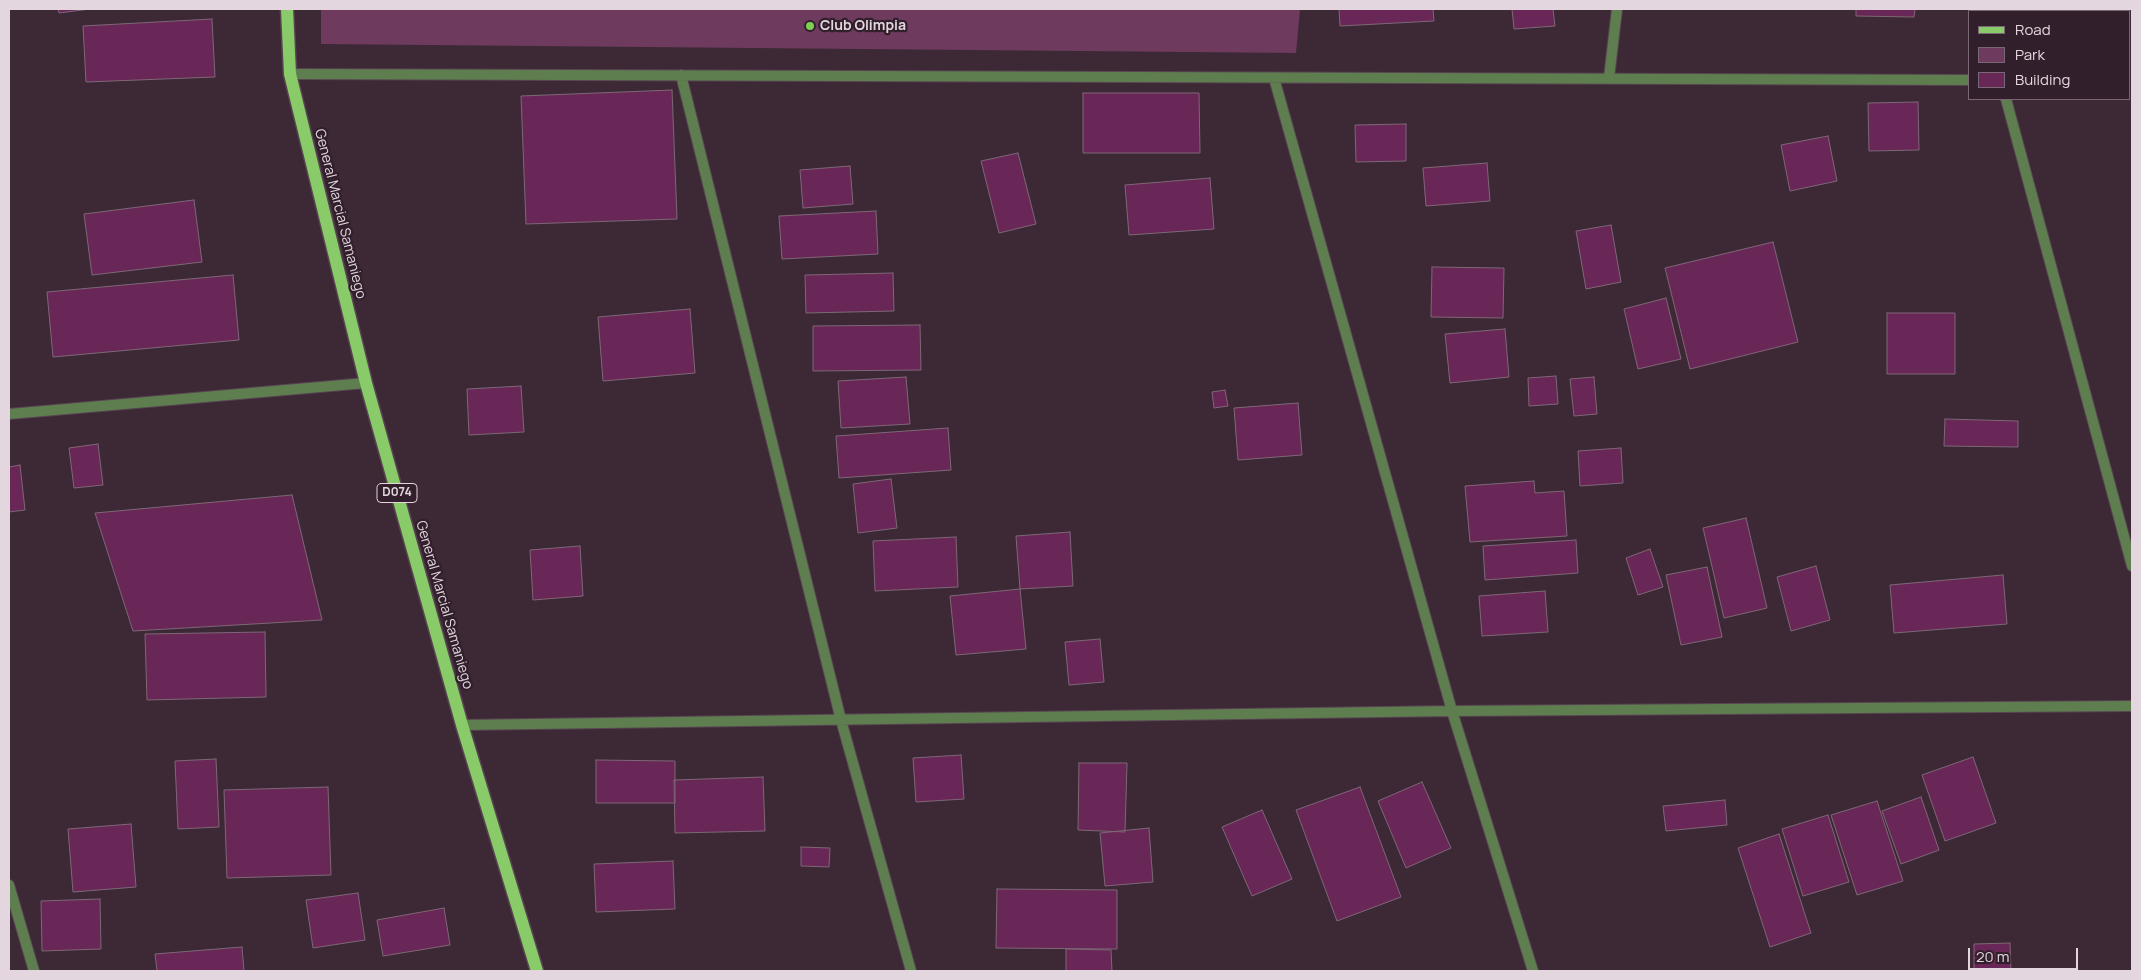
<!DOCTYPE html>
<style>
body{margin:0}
#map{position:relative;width:2141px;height:980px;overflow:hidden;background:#3d2936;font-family:Manrope,sans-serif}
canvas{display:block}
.frame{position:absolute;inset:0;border:10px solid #e3d6de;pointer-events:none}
.legend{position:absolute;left:1968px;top:10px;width:162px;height:90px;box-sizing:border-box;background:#321f2c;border:1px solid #796873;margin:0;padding:6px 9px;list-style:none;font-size:15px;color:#e3d6de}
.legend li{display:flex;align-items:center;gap:10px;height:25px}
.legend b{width:25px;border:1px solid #796873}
.scale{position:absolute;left:1968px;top:948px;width:110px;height:22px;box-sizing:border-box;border:2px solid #e3d6de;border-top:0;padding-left:6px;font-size:15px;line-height:18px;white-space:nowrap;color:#e3d6de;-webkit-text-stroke:4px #321f2c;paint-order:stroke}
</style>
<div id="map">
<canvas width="2141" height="980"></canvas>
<div class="frame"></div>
<ul class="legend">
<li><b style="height:6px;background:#89cb69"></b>Road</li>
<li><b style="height:14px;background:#6e3b5e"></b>Park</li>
<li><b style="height:14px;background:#692757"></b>Building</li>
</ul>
<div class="scale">20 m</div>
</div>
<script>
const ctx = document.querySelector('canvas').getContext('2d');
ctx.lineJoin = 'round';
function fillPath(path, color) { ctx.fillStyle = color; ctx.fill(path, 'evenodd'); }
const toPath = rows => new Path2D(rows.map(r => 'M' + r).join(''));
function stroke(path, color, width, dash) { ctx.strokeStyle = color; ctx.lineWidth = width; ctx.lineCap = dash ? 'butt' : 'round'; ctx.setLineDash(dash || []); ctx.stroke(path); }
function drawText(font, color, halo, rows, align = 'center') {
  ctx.font = font + ' Manrope,sans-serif'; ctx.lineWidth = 4.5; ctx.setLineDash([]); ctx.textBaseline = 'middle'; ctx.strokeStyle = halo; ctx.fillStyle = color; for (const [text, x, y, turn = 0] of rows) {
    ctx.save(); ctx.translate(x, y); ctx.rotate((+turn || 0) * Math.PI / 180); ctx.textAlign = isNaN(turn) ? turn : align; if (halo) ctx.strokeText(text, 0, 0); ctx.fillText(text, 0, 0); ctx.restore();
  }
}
fillPath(toPath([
 [321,9,1300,9,1296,53,321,44]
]), '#6e3b5e');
const building = toPath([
 [58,9,90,9,59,13,58,9],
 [1339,9,1433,9,1434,21,1340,26,1339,9],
 [1512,9,1553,9,1555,26,1514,29,1512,9],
 [1856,9,1915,9,1914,17,1856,16,1856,9],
 [212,19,215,77,86,82,83,26,212,19],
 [672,90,677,219,526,224,521,96,672,90],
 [1083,93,1199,93,1200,153,1083,153,1083,93],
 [1918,102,1919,150,1869,151,1868,103,1918,102],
 [1406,124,1406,161,1356,162,1355,125,1406,124],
 [1828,136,1837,181,1790,191,1781,145,1828,136],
 [1018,153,1036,224,999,233,981,161,1018,153],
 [1487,163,1490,201,1426,206,1423,168,1487,163],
 [850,166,853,204,803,208,800,170,850,166],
 [1210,178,1214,229,1129,235,1125,185,1210,178],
 [194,200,202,262,92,275,84,214,194,200],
 [876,211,878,254,782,259,779,216,876,211],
 [1611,225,1621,282,1586,289,1576,231,1611,225],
 [1773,242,1798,342,1690,369,1665,268,1773,242],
 [1432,267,1504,268,1503,318,1431,317,1432,267],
 [893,273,894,311,806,313,805,275,893,273],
 [233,275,239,340,53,357,47,292,233,275],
 [1666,298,1681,359,1638,369,1624,309,1666,298],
 [690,309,695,373,603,381,598,317,690,309],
 [1887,313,1955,313,1955,374,1887,374,1887,313],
 [920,325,921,370,813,371,813,326,920,325],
 [1505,329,1509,377,1450,383,1445,334,1505,329],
 [1556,376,1558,404,1529,406,1528,378,1556,376],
 [906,377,910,424,841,428,838,381,906,377],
 [1594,377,1597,414,1574,416,1570,379,1594,377],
 [521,386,524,432,469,435,467,389,521,386],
 [1225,390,1228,406,1214,408,1212,392,1225,390],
 [1298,403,1302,455,1238,460,1234,408,1298,403],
 [1945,419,2018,421,2018,447,1944,446,1945,419],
 [948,428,951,470,839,478,836,436,948,428],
 [98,444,103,485,74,488,69,448,98,444],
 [1621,448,1623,483,1580,486,1578,451,1621,448],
 [20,465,25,510,9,512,9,467,20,465],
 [891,479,897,528,858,533,853,484,891,479],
 [1534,481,1535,493,1564,491,1567,536,1470,542,1465,486,1534,481],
 [292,495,322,620,133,631,95,513,292,495],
 [1746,518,1767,608,1724,618,1703,528,1746,518],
 [1070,532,1073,586,1020,589,1016,536,1070,532],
 [956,537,958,587,875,591,873,541,956,537],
 [1576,540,1578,573,1485,580,1483,546,1576,540],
 [580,546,583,596,533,600,530,550,580,546],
 [1650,549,1663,587,1638,595,1626,558,1650,549],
 [1816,566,1830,620,1791,631,1777,577,1816,566],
 [1707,567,1722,637,1681,645,1666,575,1707,567],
 [2003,575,2007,624,1894,633,1890,585,2003,575],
 [1020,589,1026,649,956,655,950,596,1020,589],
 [1545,591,1548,632,1482,636,1479,596,1545,591],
 [265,632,266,697,147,700,145,634,265,632],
 [1100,639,1104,682,1069,685,1065,642,1100,639],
 [961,755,964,799,916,802,913,758,961,755],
 [1973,757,1996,823,1945,841,1922,775,1973,757],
 [216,759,219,827,178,829,175,761,216,759],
 [596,760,675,761,675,803,596,803,596,760],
 [1079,763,1127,763,1125,832,1078,830,1079,763],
 [763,777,765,831,675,833,674,780,763,777],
 [1422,782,1451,848,1406,868,1378,801,1422,782],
 [328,787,331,875,227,878,224,790,328,787],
 [1360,787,1401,897,1337,921,1296,810,1360,787],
 [1921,797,1939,850,1901,864,1882,811,1921,797],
 [1725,800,1727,825,1666,831,1663,806,1725,800],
 [1877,801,1903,881,1857,895,1831,815,1877,801],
 [1262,810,1292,879,1252,896,1222,827,1262,810],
 [1828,815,1849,882,1803,896,1782,829,1828,815],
 [131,824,136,887,73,892,68,829,131,824],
 [1149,828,1153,882,1105,886,1100,833,1149,828],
 [1779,834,1811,933,1770,947,1738,848,1779,834],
 [801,847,830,848,829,867,801,866,801,847],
 [673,861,675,909,596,912,594,864,673,861],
 [997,889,1117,890,1117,949,996,948,997,889],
 [358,893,365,940,313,948,306,900,358,893],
 [100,899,101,949,42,951,41,901,100,899],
 [444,908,450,945,383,956,377,920,444,908],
 [2010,943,2011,971,1974,971,1974,944,2010,943],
 [242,947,244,971,157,971,155,954,242,947],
 [1066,949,1111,950,1112,971,1066,971,1066,949]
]);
fillPath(building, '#692757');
stroke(building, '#7e6776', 1);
const street = toPath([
 [290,74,1970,80],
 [681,75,841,720,911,971],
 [1274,78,1452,711,1533,971],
 [1609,78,1617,9],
 [2006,99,2132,566],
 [9,414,366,383],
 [462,725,1452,711,2132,706],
 [9,885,34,971]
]);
const primary = toPath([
 [287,9,290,74,366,383,462,725,537,971]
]);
stroke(street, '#584551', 12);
stroke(primary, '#584551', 15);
stroke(street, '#5e7e50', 10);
stroke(primary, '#89cb69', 12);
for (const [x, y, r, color] of [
 [810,26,5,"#7ed053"]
]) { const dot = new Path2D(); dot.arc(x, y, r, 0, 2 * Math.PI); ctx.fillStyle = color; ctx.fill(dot); stroke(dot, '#321f2c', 2); }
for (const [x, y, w] of [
 [397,493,40]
]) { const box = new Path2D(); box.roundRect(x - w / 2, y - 9.5, w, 19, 4); ctx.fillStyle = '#321f2c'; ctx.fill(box); stroke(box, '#e3d6de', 1); }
drawText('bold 12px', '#e3d6de', null, [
 ["D074",397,493]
]);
drawText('bold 14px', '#e3d6de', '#321f2c', [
 ["Club Olimpia",820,26]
], 'left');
drawText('14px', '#e3d6de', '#321f2c', [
 ["General Marcial Samaniego",340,214,76],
 ["General Marcial Samaniego",444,605,74]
]);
</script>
